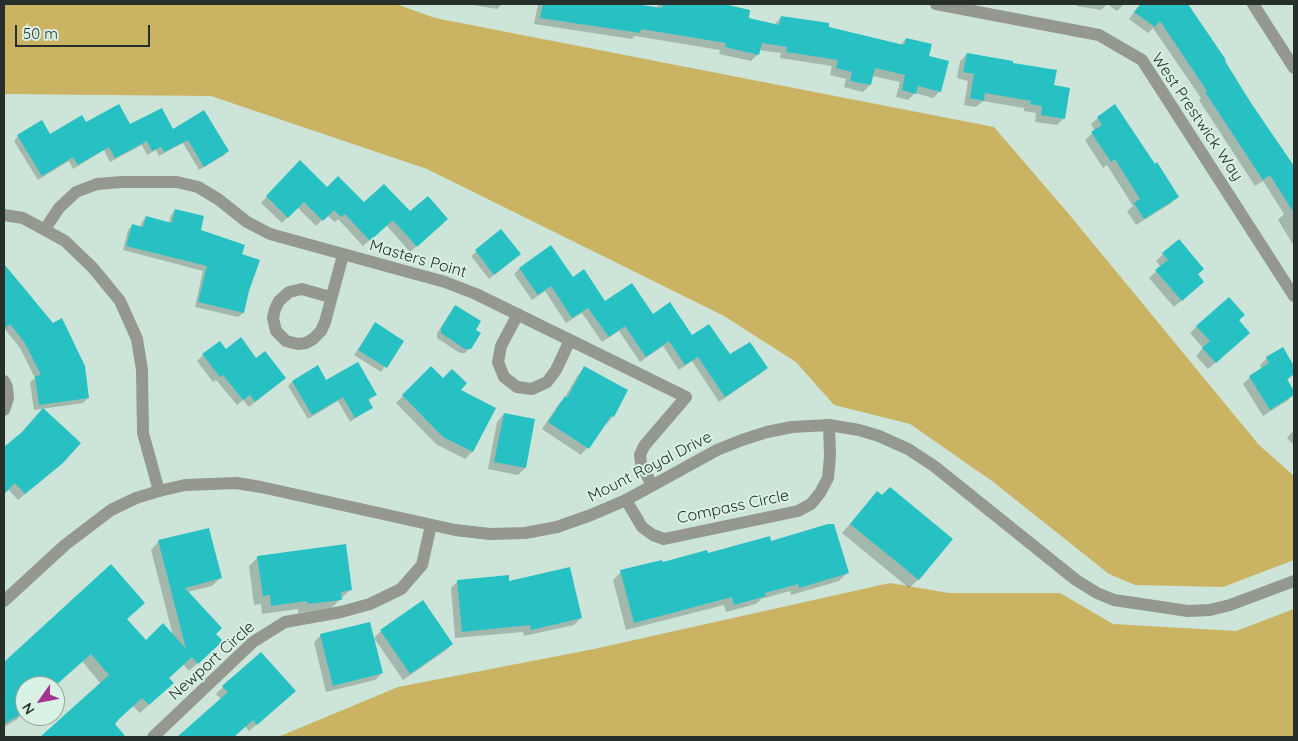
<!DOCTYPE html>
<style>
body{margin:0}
#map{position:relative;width:1298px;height:741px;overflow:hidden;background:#cde5d8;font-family:Quicksand,sans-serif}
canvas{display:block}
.frame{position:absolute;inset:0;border:5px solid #262f2a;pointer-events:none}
.north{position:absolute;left:15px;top:676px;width:50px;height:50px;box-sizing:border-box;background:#daf2e5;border:1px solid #92a49a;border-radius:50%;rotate:237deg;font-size:14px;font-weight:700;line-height:20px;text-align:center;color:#262f2a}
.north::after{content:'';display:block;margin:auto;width:18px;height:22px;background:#a43491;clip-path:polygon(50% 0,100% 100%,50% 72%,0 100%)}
.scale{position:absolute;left:15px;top:25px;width:135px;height:22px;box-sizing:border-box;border:2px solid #262f2a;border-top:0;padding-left:6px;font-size:15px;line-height:18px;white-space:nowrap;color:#262f2a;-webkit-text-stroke:4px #daf2e5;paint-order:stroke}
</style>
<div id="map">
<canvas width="1298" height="741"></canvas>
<div class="frame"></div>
<div class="north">N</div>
<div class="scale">50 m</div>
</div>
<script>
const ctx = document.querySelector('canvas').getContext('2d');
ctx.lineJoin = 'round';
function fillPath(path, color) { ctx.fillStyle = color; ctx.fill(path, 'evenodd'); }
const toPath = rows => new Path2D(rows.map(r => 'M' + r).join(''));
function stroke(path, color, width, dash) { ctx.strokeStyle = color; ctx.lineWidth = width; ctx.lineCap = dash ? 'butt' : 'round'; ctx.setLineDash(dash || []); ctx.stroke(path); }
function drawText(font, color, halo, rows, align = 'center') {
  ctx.font = font + ' Quicksand,sans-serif'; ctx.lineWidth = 4; ctx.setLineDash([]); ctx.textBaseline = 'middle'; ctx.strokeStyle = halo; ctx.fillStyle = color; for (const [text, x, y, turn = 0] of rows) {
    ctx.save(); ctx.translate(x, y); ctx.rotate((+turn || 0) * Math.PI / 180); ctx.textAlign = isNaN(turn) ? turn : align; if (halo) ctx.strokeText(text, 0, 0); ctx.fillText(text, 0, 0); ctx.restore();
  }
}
fillPath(toPath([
 [4,4,396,4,435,18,994,127,1068,213,1259,445,1294,476,1294,560,1223,587,1135,585,1109,574,992,481,910,424,834,405,796,362,724,316,427,169,211,96,4,94],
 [890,583,949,593,1060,593,1113,624,1236,631,1294,609,1294,737,278,737,398,687,594,649]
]), '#cbb364');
fillPath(toPath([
 [467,4,502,4,497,9],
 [538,4,628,4,657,9,658,4,701,4,723,7,747,19,774,25,781,17,900,45,906,39,927,57,940,91,933,98,915,93,908,100,896,97,900,82,872,76,870,85,863,92,844,87,846,79,830,75,832,66,780,58,781,53,759,50,758,54,751,61,719,54,720,50,635,36,632,39,534,24],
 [1077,4,1124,4,1117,11,1107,4,1101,10,1077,6],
 [1140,4,1189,4,1188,5,1250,104,1294,169,1294,246,1278,220,1284,214,1263,181,1255,186,1199,100,1201,98,1153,28,1148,33,1129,19],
 [967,54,1053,86,1064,118,1057,125,1035,122,1036,113,1024,111,1024,108,983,101,976,107,964,105,968,81,957,78,960,61],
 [1098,118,1177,197,1170,204,1136,225,1127,211,1133,206,1107,165,1103,168,1085,140,1095,131,1091,124],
 [85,123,172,130,228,151,223,156,199,170,183,143,159,156,156,150,147,155,142,145,110,162,104,150,73,169,69,161,38,180,14,141,18,136,50,135],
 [300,162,327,188,364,203,410,213,441,225,410,252,386,225,363,246,338,219,335,222,327,215,316,226,297,207,282,223,261,203],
 [175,210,199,231,248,290,243,313,238,317,195,307,203,271,123,250,128,230,133,225,140,227,142,222,146,217,169,223,171,215],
 [501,231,515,258,489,279,471,256],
 [1163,254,1196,275,1195,289,1174,307,1149,278,1161,267,1156,261],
 [4,266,24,288,88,398,83,403,34,410,30,382,35,378,20,348,4,328],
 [519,269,573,278,605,302,652,315,730,356,766,368,760,374,719,402,692,361,679,370,663,346,640,362,619,331,602,342,582,313,566,323,545,291,532,300,514,274],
 [455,306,474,330,470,348,465,353,460,353,437,338,437,333],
 [1238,320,1242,339,1208,369,1196,356,1203,348,1190,333,1197,326],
 [375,324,402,341,381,372,354,355],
 [1282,349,1294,368,1294,374,1286,381,1294,394,1287,401,1263,416,1243,384,1250,377,1262,369,1260,365,1267,358],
 [225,351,256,360,284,378,249,407,243,400,237,405,216,380,213,382,197,361,203,355],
 [431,368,443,379,458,390,494,409,472,452,465,459,436,444,396,403],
 [585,368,613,416,581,455,542,429,558,405,565,397,578,375],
 [292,382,326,382,376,394,368,401,372,407,350,422,338,401,308,419,288,386],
 [504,414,533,420,525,468,518,475,488,469,497,422],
 [1294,430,1294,445,1287,438],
 [20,436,54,470,18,500,8,489,4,492,4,449],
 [877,493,919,579,909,588,842,533],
 [159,541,220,578,212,586,187,592,215,634,213,649,189,671,183,664,168,678,164,691,140,713,133,706,113,724,121,733,116,737,42,737,101,684,82,661,54,686,25,686,25,712,16,720,4,727,4,664,111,566,126,619,146,641,173,636,151,550],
 [707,554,847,573,839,581,791,595,790,591,761,599,756,604,726,612,724,605,626,630,613,580,621,572],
 [258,557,350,590,331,608,298,613,298,609,262,614,261,604,254,605,249,566],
 [458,581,508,582,581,618,574,625,524,636,523,632,455,638,451,588],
 [381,631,452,644,445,651,403,680,374,638],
 [321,635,382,673,375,680,326,692,314,642],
 [223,687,287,698,249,731,245,726,233,737,179,737,221,699,216,694]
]), '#0003');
fillPath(toPath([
 [543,4,636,4,662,8,663,4,724,4,750,10,749,18,779,25,781,16,829,23,829,27,904,45,906,38,932,44,929,56,949,61,941,92,918,86,916,94,902,90,905,75,875,68,871,85,850,81,852,72,836,68,838,60,786,52,787,47,762,43,759,55,725,47,726,43,641,29,640,33,540,18],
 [1141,4,1188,4,1226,60,1225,61,1251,103,1294,166,1294,213,1270,175,1263,180,1205,92,1207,91,1160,21,1155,27,1134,12],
 [967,53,1013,61,1013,63,1057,70,1054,85,1070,88,1065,119,1041,115,1042,106,1030,104,1031,101,985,93,984,101,970,98,974,74,963,72],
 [119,104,130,124,162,108,173,129,204,110,229,151,204,167,188,140,164,152,161,147,152,151,147,141,115,158,109,147,78,165,73,157,42,176,17,135,42,120,50,134,82,115,86,122],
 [1115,104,1155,164,1157,162,1179,197,1144,219,1134,203,1140,199,1115,159,1111,162,1091,132,1102,125,1097,117],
 [300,160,327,187,338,176,364,202,384,184,410,211,428,196,448,219,417,247,393,220,370,241,345,214,341,217,334,210,323,221,304,202,288,218,266,196],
 [175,209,204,216,201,230,245,245,242,254,260,260,249,291,244,313,198,302,207,266,126,246,132,224,143,227,146,216,172,223],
 [501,229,521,254,494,275,475,250],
 [1179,239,1204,269,1198,274,1204,282,1182,301,1155,270,1168,260,1162,253],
 [551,245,573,277,584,269,605,301,632,283,653,314,670,302,692,335,709,324,730,354,750,342,768,368,725,397,698,357,685,365,669,341,646,357,625,326,609,337,588,308,572,318,551,286,538,295,519,268],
 [4,264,53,323,62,318,85,366,89,398,39,405,35,376,41,375,25,343,10,324,4,329],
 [1229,297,1245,315,1239,320,1250,333,1216,363,1202,348,1210,341,1196,326],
 [455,305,481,321,476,330,481,333,471,349,465,349,441,333,441,328],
 [375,322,404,341,387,368,358,350],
 [241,337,256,358,265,351,286,378,255,402,250,395,243,400,223,375,220,377,202,354,220,341,226,349],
 [1283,347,1294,366,1294,374,1287,379,1294,391,1294,395,1270,410,1249,376,1269,363,1266,357],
 [358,362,377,395,368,399,373,408,355,418,343,397,312,415,292,381,318,365,326,380],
 [431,366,443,378,452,369,467,383,461,390,496,408,473,452,443,437,402,395],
 [584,366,628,390,614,417,611,416,589,449,548,422,565,396,567,398],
 [43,408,81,443,63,463,25,494,15,483,4,494,4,447,22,432],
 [504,413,535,419,526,468,494,462],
 [890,487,953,539,919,580,850,524,877,491,882,495],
 [828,524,834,524,849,573,799,588,798,584,765,593,766,596,734,605,732,597,634,623,620,570,662,560,663,562,707,550,708,553,770,536,771,541],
 [209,528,222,578,185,588,222,628,216,634,223,641,198,664,192,657,169,678,174,683,149,705,142,698,119,719,115,724,126,737,40,737,109,675,91,654,55,686,25,686,25,712,4,724,4,662,111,564,145,603,127,619,146,640,163,623,186,649,158,540],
 [346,544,352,590,341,592,342,600,307,604,307,601,271,606,270,595,263,596,257,556],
 [570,567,582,618,531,630,530,625,462,632,457,580,509,575,509,581],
 [423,600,453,644,410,674,380,630],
 [370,622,383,673,333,686,320,634],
 [261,652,296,691,257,725,253,720,234,737,177,737,228,692,222,686]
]), '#27c1c4');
stroke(toPath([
 [936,4,1099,35,1142,60,1294,296],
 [4,215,23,218,65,241,93,268,120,301,137,339,142,370,143,433,159,491],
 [45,229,59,208,76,192,97,184,122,182,177,182,198,187,218,199,247,222,270,234,445,282,476,294,686,397,644,446,640,455,641,464,652,485],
 [330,297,302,289,289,292,279,301,275,309,273,318,276,331,286,341,298,344,306,343,313,339,321,331,325,322,343,255],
 [518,314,501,346,498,362,504,377,517,387,532,389,547,382,556,370,570,340],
 [4,381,7,387,8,398,4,410],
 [626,500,642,527,653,535,664,539,798,511,811,504,820,493,828,478,830,456,829,425],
 [153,737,253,642,285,622,341,612,370,604,401,589,422,565,431,525]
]), '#94988f', 12);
stroke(toPath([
 [1253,4,1294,68],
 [4,601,65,545,111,510,136,498,159,491,185,485,236,483,261,487,455,530,490,534,525,533,557,527,591,515,626,500,717,450,742,440,767,432,792,427,829,425,859,430,879,436,908,449,934,466,1076,580,1097,593,1114,600,1188,611,1210,610,1230,605,1294,581]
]), '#94988f', 12);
drawText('16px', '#262f2a', '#daf2e5', [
 ["West Prestwick Way",1197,117,56],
 ["Masters Point",418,259,16],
 ["Mount Royal Drive",650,467,-27],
 ["Compass Circle",733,507,-12],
 ["Newport Circle",212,661,-42]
]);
</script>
